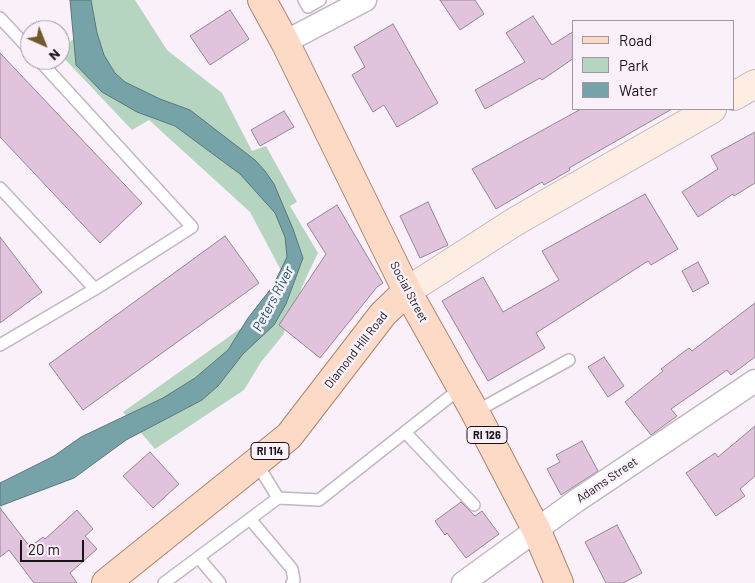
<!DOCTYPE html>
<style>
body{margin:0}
#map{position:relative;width:755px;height:583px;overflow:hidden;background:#faf0f9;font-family:Barlow,sans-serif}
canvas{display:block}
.legend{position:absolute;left:572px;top:20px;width:162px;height:90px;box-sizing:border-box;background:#faf0f9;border:1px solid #9f989f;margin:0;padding:6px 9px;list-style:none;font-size:15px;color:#171417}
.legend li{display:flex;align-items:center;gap:10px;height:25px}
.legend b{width:25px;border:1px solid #9f989f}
.north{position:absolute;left:20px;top:20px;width:50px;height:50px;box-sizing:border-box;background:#faf0f9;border:1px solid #9f989f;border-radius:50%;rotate:136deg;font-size:14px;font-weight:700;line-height:20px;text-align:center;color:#171417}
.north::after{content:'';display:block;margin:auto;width:18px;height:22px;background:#705a2a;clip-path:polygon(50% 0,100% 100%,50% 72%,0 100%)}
.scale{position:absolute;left:20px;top:540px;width:64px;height:22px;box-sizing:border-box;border:2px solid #171417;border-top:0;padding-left:6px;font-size:15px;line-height:18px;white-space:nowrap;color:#171417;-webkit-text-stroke:4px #faf0f9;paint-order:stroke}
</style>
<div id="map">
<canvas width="755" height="583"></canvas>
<ul class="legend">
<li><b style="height:6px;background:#fddac5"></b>Road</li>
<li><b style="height:14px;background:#b5d5c1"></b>Park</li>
<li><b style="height:14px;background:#76a3a7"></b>Water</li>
</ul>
<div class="north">N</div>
<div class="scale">20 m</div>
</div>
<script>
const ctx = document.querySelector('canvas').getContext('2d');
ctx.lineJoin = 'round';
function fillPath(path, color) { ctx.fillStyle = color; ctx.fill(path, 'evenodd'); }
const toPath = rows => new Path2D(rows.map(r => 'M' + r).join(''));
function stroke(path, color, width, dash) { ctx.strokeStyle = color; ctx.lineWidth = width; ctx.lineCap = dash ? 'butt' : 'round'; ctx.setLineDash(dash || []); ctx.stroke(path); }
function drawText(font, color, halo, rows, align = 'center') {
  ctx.font = font + ' Barlow,sans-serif'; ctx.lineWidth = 5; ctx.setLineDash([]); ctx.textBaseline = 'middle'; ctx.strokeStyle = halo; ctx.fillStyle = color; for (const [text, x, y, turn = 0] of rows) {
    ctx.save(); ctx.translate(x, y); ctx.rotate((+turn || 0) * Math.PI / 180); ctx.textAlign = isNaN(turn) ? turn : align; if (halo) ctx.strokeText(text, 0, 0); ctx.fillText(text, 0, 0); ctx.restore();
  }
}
fillPath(toPath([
 [76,0,135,0,167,50,222,93,252,151,266,146,297,202,290,206,318,253,305,280,283,335,261,362,244,390,155,449,123,412,251,321,284,276,250,212,149,120,132,130,60,54,60,51,80,33]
]), '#b5d5c1');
const water = toPath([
 [70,0,91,0,97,33,104,55,115,73,125,82,160,99,190,110,255,160,265,171,274,184,293,229,303,258,286,304,274,325,243,354,218,386,202,400,126,440,74,478,0,506,0,483,54,456,81,437,163,398,195,378,228,350,248,318,273,286,287,257,285,237,275,213,240,174,175,126,137,112,102,92,76,65,70,0]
]);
fillPath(water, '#76a3a7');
stroke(water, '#5a787c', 1);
const building = toPath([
 [440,0,475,0,484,14,460,30,440,0],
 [230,10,249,39,210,65,190,36,230,10],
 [533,16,552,45,574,31,574,58,542,80,540,78,485,109,475,90,525,62,506,33,533,16],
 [393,24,438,103,397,127,384,105,373,112,352,75,365,67,354,47,393,24],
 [0,53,142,203,100,243,0,137,0,53],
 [581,109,672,109,569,168,570,170,544,185,542,182,496,209,472,169,581,109],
 [284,111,294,127,260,146,251,130,284,111],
 [755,132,755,183,734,196,733,194,698,217,682,192,718,169,711,156,755,132],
 [645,194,678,249,651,265,648,261,536,333,545,348,488,381,442,301,483,277,503,312,559,280,542,251,645,194],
 [428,202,448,245,420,258,400,216,428,202],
 [337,205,383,283,377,287,320,358,279,325,326,254,307,224,337,205],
 [225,236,259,283,83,410,49,364,225,236],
 [0,237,42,292,0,323,0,237],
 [698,262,709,283,693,292,682,271,698,262],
 [755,303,755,357,731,375,727,370,671,409,677,416,651,435,625,402,663,371,661,369,689,348,692,351,755,303],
 [604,357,624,386,608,397,588,367,604,357],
 [755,426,755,476,740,489,745,496,716,516,686,473,715,453,718,457,755,426],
 [582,441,598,471,561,495,547,469,560,462,556,455,582,441],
 [150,452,179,484,153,508,123,476,150,452],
 [461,502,475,516,482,511,499,534,466,558,447,533,445,535,435,521,461,502],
 [0,508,30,547,43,537,45,539,77,510,93,529,85,536,97,549,70,573,77,583,34,583,9,550,0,557,0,508],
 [617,525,642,573,623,583,606,583,585,542,617,525]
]);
fillPath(building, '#e1c3de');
stroke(building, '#918890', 1);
const lane = toPath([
 [304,0,308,7,320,0],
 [0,18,30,50],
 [0,188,95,289,192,227,39,60],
 [0,345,95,289],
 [475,412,569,360],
 [405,432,474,505],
 [256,462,278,498,319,500,462,387],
 [250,519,292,569,294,580,292,583],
 [199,558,220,583],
 [164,583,278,498]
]);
const street = toPath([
 [285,42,365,0],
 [463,583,576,501,755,381]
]);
const secondary = toPath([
 [734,96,755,84],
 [407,291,516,221,712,109]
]);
const primary = toPath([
 [262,0,285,42,407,291,475,412,536,529,559,583],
 [106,583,289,436,383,314,407,291]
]);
stroke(lane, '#c1b7c0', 14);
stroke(street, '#c1b7c0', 25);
stroke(secondary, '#c1b7c0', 30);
stroke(primary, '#ac856f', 30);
stroke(lane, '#fff', 11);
stroke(street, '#fff', 22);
stroke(secondary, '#feede2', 28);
stroke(primary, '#fddac5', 28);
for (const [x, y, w] of [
 [487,435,40],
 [270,451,38]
]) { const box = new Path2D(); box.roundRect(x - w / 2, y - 8.5, w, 17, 4); ctx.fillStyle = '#faf0f9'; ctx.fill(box); stroke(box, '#171417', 1); }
drawText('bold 11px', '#171417', null, [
 ["RI 126",487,435],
 ["RI 114",270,451]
]);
drawText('12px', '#171417', '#faf0f9', [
 ["Social Street",409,292,62],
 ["Diamond Hill Road",356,350,-52],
 ["Adams Street",607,480,-34]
]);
drawText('italic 14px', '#12555a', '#faf0f9', [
 ["Peters River",273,299,-62]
]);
</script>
